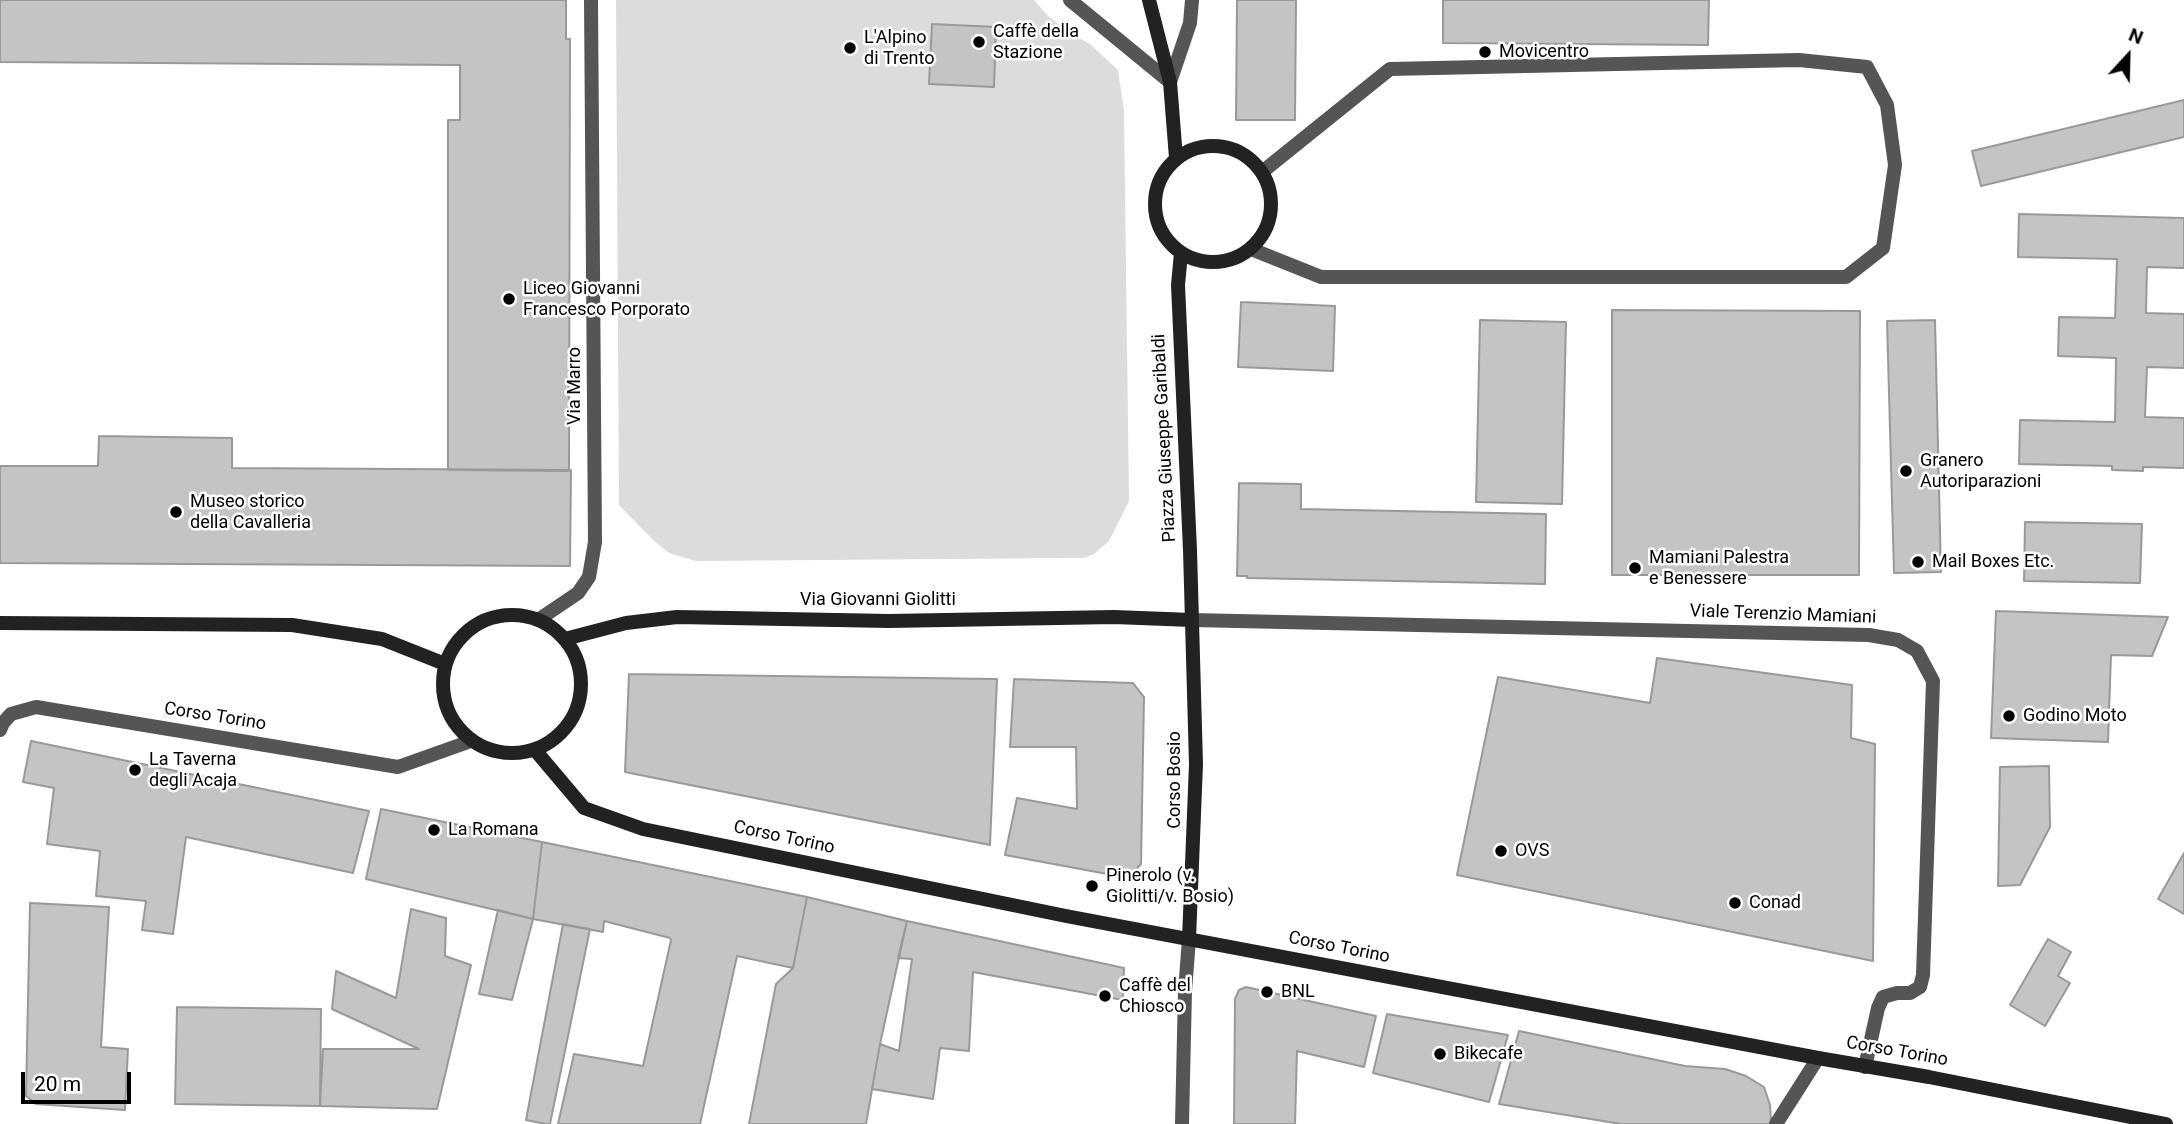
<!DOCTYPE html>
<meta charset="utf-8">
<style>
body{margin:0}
#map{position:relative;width:2184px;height:1124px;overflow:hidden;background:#fff;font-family:Roboto,sans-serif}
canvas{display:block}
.north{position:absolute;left:2093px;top:21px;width:70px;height:70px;-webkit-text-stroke:5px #fff;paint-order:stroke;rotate:22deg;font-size:19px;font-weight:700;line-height:28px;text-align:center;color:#000}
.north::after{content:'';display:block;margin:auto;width:24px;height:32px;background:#000;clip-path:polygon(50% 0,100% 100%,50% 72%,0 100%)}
.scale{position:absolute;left:21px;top:1072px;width:110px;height:32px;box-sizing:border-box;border:4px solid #000;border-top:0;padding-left:9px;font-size:21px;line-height:24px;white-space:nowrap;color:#000;-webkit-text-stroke:5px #fff;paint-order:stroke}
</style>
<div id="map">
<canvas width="2184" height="1124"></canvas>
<div class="north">N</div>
<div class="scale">20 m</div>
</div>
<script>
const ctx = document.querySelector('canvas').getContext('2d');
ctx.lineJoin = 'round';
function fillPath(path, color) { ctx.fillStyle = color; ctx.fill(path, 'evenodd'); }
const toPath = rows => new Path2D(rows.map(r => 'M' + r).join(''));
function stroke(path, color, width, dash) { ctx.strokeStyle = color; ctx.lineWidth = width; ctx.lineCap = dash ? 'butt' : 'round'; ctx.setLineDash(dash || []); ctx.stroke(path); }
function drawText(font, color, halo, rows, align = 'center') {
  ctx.font = font + ' Roboto,sans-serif'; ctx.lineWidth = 5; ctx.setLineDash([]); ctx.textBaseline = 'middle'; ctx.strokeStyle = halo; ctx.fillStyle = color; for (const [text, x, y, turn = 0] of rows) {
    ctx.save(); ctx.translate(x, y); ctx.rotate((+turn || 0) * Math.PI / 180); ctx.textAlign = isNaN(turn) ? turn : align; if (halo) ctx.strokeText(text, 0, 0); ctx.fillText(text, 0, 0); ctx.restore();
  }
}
fillPath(toPath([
 [616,0,1034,0,1048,16,1069,32,1090,44,1118,70,1124,111,1129,501,1109,541,1094,554,1083,558,1070,558,696,561,669,553,653,540,619,505]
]), '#dcdcdc');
const building = toPath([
 [0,0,566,0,566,39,570,39,569,471,448,470,448,120,460,120,460,65,0,62,0,0],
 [1237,0,1296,0,1295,120,1236,120,1237,0],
 [1443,0,1709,0,1708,45,1443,43,1443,0],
 [932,24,996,27,994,87,929,84,932,24],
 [2184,100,2184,137,1981,186,1972,151,2184,100],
 [2019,214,2184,218,2184,268,2147,267,2146,313,2184,314,2184,368,2147,367,2145,417,2184,418,2184,468,2143,467,2143,471,2112,470,2112,466,2019,464,2020,420,2115,422,2116,358,2058,356,2059,317,2115,318,2117,259,2018,257,2019,214],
 [1241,302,1335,306,1333,371,1238,367,1241,302],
 [1612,310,1860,311,1859,575,1612,575,1612,310],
 [1480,320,1566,322,1562,504,1476,502,1480,320],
 [1935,320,1941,572,1894,573,1887,321,1935,320],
 [99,436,232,438,232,468,571,470,570,566,0,563,0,466,98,466,99,436],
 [1239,483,1301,484,1301,509,1546,514,1545,584,1247,578,1247,576,1237,576,1239,483],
 [2025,522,2142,524,2140,583,2024,581,2025,522],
 [1996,611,2168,617,2152,656,2111,655,2108,742,1991,738,1996,611],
 [1657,658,1852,685,1851,738,1875,744,1873,961,1457,875,1498,677,1650,703,1657,658],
 [629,674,997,679,990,845,625,772,629,674],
 [1014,679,1133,683,1144,697,1141,864,1130,876,1118,876,1005,855,1017,798,1077,809,1076,747,1010,747,1014,679],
 [31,741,369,811,353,873,186,837,173,934,142,930,146,901,96,896,100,851,47,844,54,788,23,782,31,741],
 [2049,766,2050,827,2020,885,1998,886,2000,767,2049,766],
 [381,809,542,842,533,919,366,879,381,809],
 [542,842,807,897,793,968,737,956,700,1124,558,1124,574,1054,643,1066,671,940,670,938,604,921,603,932,533,919,542,842],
 [2184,853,2184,914,2158,899,2184,853],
 [807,897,907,921,880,1044,866,1124,749,1124,776,984,793,968,807,897],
 [30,903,109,907,101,1047,128,1049,125,1110,36,1104,26,1096,30,903],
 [411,909,446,918,445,956,471,965,437,1109,320,1106,323,1049,419,1049,332,1009,336,971,396,998,411,909],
 [498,910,533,919,512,1000,479,994,498,910],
 [907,921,1124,968,1123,1000,973,972,969,1051,940,1048,933,1099,872,1089,880,1044,899,1051,912,959,898,958,907,921],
 [563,924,590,929,550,1124,546,1124,526,1120,563,924],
 [2048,939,2071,952,2058,976,2070,983,2045,1026,2010,1005,2048,939],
 [1246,987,1376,1016,1364,1067,1297,1051,1295,1124,1234,1124,1235,999,1239,990,1246,987],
 [177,1007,321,1009,320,1106,175,1104,177,1007],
 [1387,1014,1508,1035,1489,1102,1373,1073,1387,1014],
 [1519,1031,1685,1066,1725,1069,1746,1076,1764,1087,1770,1105,1771,1121,1769,1124,1621,1124,1499,1104,1519,1031]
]);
fillPath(building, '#c4c4c4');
stroke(building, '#999', 2);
stroke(toPath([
 [1251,249,1321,277,1846,277,1883,248,1895,165,1887,105,1867,67,1799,60,1390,69,1262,172]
]), '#555', 14);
stroke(toPath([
 [1070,0,1170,82,1190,23,1192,0],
 [538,620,578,593,589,577,595,542,591,0],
 [1192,620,1869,635,1898,640,1917,651,1933,681,1923,975,1920,987,1910,993,1897,993,1883,997,1878,1008,1865,1067],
 [0,730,3,723,11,714,36,707,398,767,471,741],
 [1182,1124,1185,991,1189,939],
 [1776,1124,1818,1058]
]), '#555', 14);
stroke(toPath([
 [1149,0,1170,82,1176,158],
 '1155 204a58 58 0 1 1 116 0a58 58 0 1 1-116 0Z',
 [1181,253,1178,285,1190,550,1196,764,1189,939],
 '443 684a69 69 0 1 1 138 0a69 69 0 1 1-138 0Z',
 [0,623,292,625,382,639,445,664],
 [565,639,626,623,677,617,889,621,1114,617,1192,620],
 [535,750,584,808,643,829,1066,916,1818,1058,1929,1077,2166,1124]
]), '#222', 14);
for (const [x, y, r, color] of [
 [979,42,7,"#000"],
 [850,48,7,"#000"],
 [1485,52,7,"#000"],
 [509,299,7,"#000"],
 [1906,471,7,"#000"],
 [176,512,7,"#000"],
 [1918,562,7,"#000"],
 [1635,568,7,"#000"],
 [2009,716,7,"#000"],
 [135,770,7,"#000"],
 [434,830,7,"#000"],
 [1501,851,7,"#000"],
 [1092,886,7,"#000"],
 [1735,903,7,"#000"],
 [1267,992,7,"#000"],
 [1105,996,7,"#000"],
 [1440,1054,7,"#000"]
]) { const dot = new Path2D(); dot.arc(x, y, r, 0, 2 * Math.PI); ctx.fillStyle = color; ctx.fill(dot); stroke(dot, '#fff', 2.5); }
drawText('18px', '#000', '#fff', [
 ["Caffè della",993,32],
 ["Stazione",993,53],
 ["L'Alpino",864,38],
 ["di Trento",864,59],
 ["Movicentro",1499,52],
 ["Liceo Giovanni",523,289],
 ["Francesco Porporato",523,310],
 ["Granero",1920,461],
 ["Autoriparazioni",1920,482],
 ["Museo storico",190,502],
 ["della Cavalleria",190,523],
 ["Mamiani Palestra",1649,558],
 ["e Benessere",1649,579],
 ["Mail Boxes Etc.",1932,562],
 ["Godino Moto",2023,716],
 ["La Taverna",149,760],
 ["degli Acaja",149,781],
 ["La Romana",448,830],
 ["OVS",1515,851],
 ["Pinerolo (v.",1106,876],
 ["Giolitti/v. Bosio)",1106,897],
 ["Conad",1749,903],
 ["Caffè del",1119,986],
 ["Chiosco",1119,1007],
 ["BNL",1281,992],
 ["Bikecafe",1454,1054]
], 'left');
drawText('18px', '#000', '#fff', [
 ["Via Marro",575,386,-90],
 ["Piazza Giuseppe Garibaldi",1165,438,-93],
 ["Via Giovanni Giolitti",878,600],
 ["Viale Terenzio Mamiani",1783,615,2],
 ["Corso Torino",215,717,9],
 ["Corso Bosio",1175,780,-90],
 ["Corso Torino",784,838,12],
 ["Corso Torino",1339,948,11],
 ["Corso Torino",1897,1052,10]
]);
</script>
